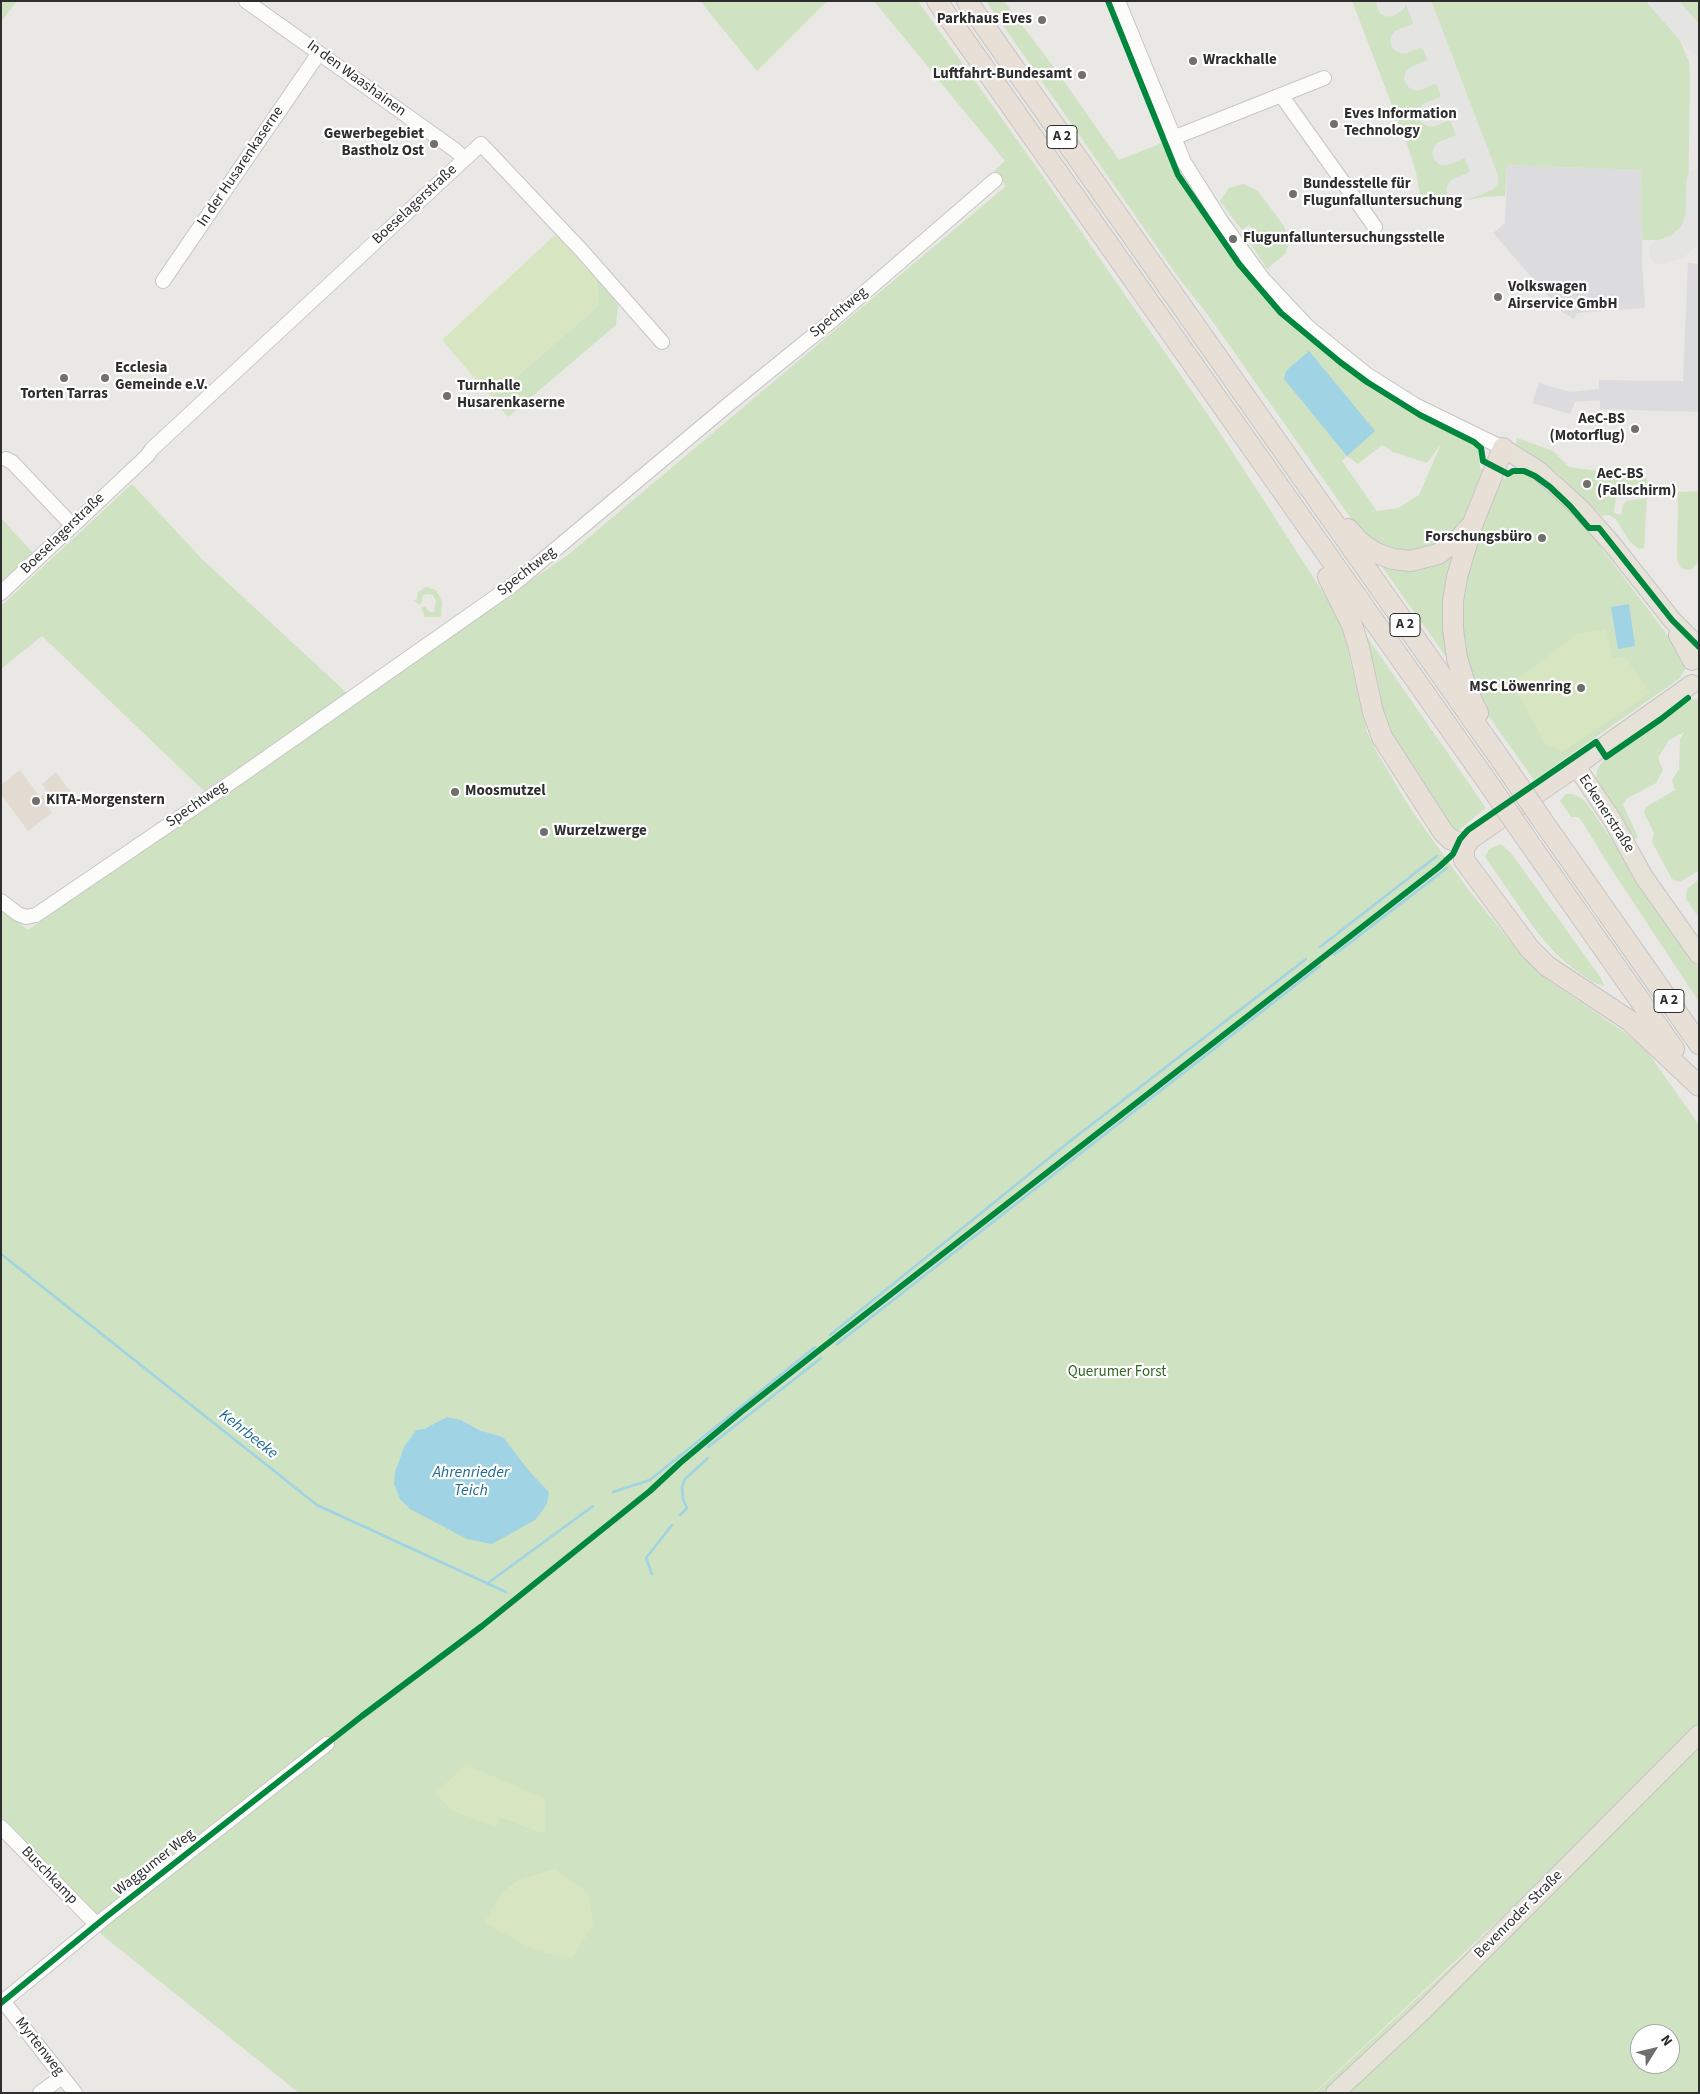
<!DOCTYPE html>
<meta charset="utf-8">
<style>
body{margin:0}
#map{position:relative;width:1700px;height:2094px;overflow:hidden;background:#eae8e5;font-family:"Source Sans 3",sans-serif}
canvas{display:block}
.frame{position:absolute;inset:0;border:2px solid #2e2e2e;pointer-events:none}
.north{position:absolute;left:1630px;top:2024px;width:50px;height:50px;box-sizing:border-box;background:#fff;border:1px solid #ababab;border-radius:50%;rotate:54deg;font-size:14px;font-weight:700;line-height:20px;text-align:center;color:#2e2e2e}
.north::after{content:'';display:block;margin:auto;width:18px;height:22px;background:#706f6e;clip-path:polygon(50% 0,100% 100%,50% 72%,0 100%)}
</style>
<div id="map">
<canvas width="1700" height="2094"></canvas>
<div class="frame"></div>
<div class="north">N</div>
</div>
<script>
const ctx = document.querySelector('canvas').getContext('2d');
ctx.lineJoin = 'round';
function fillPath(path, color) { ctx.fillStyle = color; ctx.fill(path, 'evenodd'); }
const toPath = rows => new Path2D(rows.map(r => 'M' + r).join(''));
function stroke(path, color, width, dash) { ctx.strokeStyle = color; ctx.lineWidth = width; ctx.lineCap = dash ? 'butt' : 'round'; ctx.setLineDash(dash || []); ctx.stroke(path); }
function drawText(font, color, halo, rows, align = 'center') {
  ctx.font = font + ' "Source Sans 3",sans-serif'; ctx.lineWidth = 4.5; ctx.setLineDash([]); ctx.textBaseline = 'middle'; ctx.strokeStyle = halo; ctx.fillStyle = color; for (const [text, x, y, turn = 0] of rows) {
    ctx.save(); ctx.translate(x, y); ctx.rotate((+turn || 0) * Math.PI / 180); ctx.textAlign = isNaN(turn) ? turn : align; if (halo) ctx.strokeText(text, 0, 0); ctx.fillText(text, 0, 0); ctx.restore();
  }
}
fillPath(toPath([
 [20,770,40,797,47,792,42,784,56,772,73,795,61,804,58,805,55,802,48,807,52,813,28,831,1,794,1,785]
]), '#e1dbd2');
fillPath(toPath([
 [1507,165,1642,170,1642,262,1645,308,1577,313,1574,319,1562,312,1493,233,1505,223],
 [1688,263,1699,264,1699,412,1600,409,1600,400,1575,402,1570,414,1532,403,1539,383,1570,392,1599,389,1599,380,1683,381]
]), '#dcdcdf');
fillPath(toPath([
 [1,1,17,1,1,22],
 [700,1,827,1,757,71],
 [874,1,918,1,1035,165,1209,416,1330,603,1343,630,1367,732,1379,756,1410,808,1470,892,1520,953,1545,978,1627,1034,1647,1051,1699,1125,1699,1733,1314,2093,299,2093,102,1935,100,1932,98,1917,1,1819,1,909,28,930,569,554,1006,186,994,171,1005,161],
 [447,1417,461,1420,479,1430,503,1437,530,1472,549,1492,395,1472,404,1447,416,1430,424,1429],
 [545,1798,545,1833,500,1817,495,1826,450,1809],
 [556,1869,501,1894,519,1880],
 [986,1,1004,1,1061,77,1119,160,1162,143,1207,216,1273,304,1330,357,1370,388,1414,415,1473,443,1478,449,1480,468,1505,479,1512,472,1518,471,1527,473,1567,505,1585,526,1684,657,1686,668,1679,679,1534,780,1375,557,1364,537,1208,315,1178,277],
 [1441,444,1419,495,1398,508,1377,511,1342,461,1347,456,1358,464,1382,445,1393,452,1427,463],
 [1352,1,1646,1,1678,37,1682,45,1689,62,1690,77,1688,209,1683,228,1676,237,1669,240,1642,240,1641,170,1507,165,1505,196,1484,197,1429,207,1421,202,1416,172,1407,144],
 [1679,1,1699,1,1699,24],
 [1244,184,1258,191,1284,226,1288,237,1288,246,1285,254,1267,269,1246,236,1253,230,1249,225,1242,230,1220,201,1229,188],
 [596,279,618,304,616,325,508,417,492,398,599,305],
 [1517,438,1553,451,1569,467,1646,478,1648,483,1648,494,1628,497,1616,496,1614,513,1621,515,1623,505,1626,501,1647,498,1644,548,1639,549,1629,541,1616,519,1609,515,1602,516,1557,473,1516,444],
 [132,484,203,560,348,694,204,791,42,636,1,669,1,606],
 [1699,491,1699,561,1692,569,1687,570,1681,568,1677,560,1678,492],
 [1,518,33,553,1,582],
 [426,587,436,590,440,597,442,603,441,617,425,617,421,607,425,607,430,612,434,612,436,601,433,595,427,594,423,595,421,604,418,604,414,600,417,599,418,592],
 [1356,621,1486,808,1454,834,1387,727],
 [1693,699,1699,699,1699,871,1679,882,1672,879,1652,842,1654,833,1644,813,1646,807,1675,790,1672,780,1679,769,1680,740,1684,732,1669,740,1658,758,1663,770,1656,783,1626,799,1623,805,1638,837,1634,840,1603,791,1596,778,1597,770,1602,762],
 [1566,794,1573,794,1583,799,1588,805,1699,969,1699,1002,1610,867,1583,823,1578,817,1571,817,1560,801],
 [1501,844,1511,853,1601,978,1604,986,1594,983,1571,967,1555,953,1537,932,1485,857,1489,849],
 [1699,879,1699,918,1686,899,1687,889],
 [1699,1737,1699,2093,1315,2093],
 [1640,2034,1670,2034,1670,2064,1640,2064]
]), '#cfe2c2');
fillPath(toPath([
 [556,234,596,279,599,305,492,398,442,340],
 [1606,629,1612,658,1625,657,1650,693,1562,752,1545,743,1512,683,1577,634],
 [466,1765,545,1798,545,1833,500,1817,496,1827,450,1809,435,1793],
 [556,1869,588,1893,594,1924,572,1959,535,1950,484,1923,501,1894,519,1880]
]), '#d7e6c0');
fillPath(toPath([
 [1309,351,1375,431,1347,456,1284,379,1286,371],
 [1629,604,1635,646,1618,649,1611,607],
 [447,1417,461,1420,479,1430,503,1437,530,1472,549,1492,547,1504,535,1520,492,1544,467,1539,410,1509,400,1499,394,1484,395,1472,404,1447,416,1430,424,1429]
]), '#a0d3e4');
stroke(toPath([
 [1320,947,1437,856],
 [1334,955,1447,868],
 [1,1254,317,1505,506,1592],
 [830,1335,1074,1138,1306,959],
 [837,1344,1320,966],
 [708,1447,821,1358],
 [613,1492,650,1480,815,1347],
 [680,1515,687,1508,683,1499,682,1487,685,1479,708,1458],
 [652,1574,646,1558,672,1525],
 [488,1583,593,1506]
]), '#a0d3e4', 2.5);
stroke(toPath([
 [1418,1,1486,179,1459,190],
 [1662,1,1699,43],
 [1389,4,1394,1],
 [1403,41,1429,31],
 [1417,78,1443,67],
 [1431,114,1457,104],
 [1445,153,1472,142],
 [1661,252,1676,247,1692,234,1698,216,1699,181]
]), '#e4e4e3', 25);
const minor = toPath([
 [246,1,455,150,465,159],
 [1118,1,1184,162,1221,221,1263,279,1308,327,1366,374,1415,405,1503,448],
 [1281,95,1375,227],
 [1173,138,1324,78],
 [163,281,319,53],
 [6,459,12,462,73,526],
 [1,593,147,456,152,449,481,144,583,252,662,342],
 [1,901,18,914,26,917,36,915,239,777,514,584,729,404,835,318,995,180],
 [1,1827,97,1925],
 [3,2001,75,2093],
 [1,2003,106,1917,327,1744],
 [40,2093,62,2077]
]);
const major = toPath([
 [1503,448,1538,470,1581,509,1612,544,1672,620,1699,647],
 [1678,635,1692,661],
 [1692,684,1576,766,1613,821,1644,877,1699,955],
 [1335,2093,1423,2011,1699,1734]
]);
const highway = toPath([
 [937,1,1491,787],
 [967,1,1510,773],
 [1348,529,1361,543,1376,553,1393,559,1411,561,1438,554,1460,538,1470,527],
 [1328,577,1352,625,1359,648,1373,712,1382,737,1443,832,1450,839,1465,845],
 [1478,713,1467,691,1457,658,1453,629,1453,601,1457,577,1473,523,1503,448],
 [1576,766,1470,839,1464,848,1464,860,1530,949,1547,966,1630,1021,1699,1086],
 [1542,820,1699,1044],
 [1523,834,1674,1049]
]);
stroke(minor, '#c7c6c7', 16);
stroke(major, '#c6c5c4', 20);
stroke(highway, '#c6c5c4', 22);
stroke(minor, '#fcfcfb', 14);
stroke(major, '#e6e2d7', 18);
stroke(highway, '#e8dfd7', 20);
const highwayBridge = toPath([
 [1510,773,1542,820],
 [1491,787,1523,834]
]);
stroke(highwayBridge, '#c6c5c4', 22, []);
stroke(highwayBridge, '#e8dfd7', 20);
stroke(toPath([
 [1108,1,1178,175,1239,264,1281,313,1340,362,1367,382,1420,415,1474,442,1481,448,1483,461,1508,474,1513,471,1524,471,1535,476,1550,487,1570,506,1589,528,1599,528,1672,620,1699,647],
 [1,2003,106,1917,362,1716,482,1626,650,1491,680,1463,741,1412,822,1348,1439,867,1453,854,1460,839,1468,830,1596,742,1606,757,1661,719,1688,698]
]), '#00873e', 6);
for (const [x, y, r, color] of [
 [1042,20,5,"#706f6e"],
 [1193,61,5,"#706f6e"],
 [1082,75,5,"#706f6e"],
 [1334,124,5,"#706f6e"],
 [434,144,5,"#706f6e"],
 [1293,194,5,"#706f6e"],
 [1233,239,5,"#706f6e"],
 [1498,297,5,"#706f6e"],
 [64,378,5,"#706f6e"],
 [105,378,5,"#706f6e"],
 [447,396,5,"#706f6e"],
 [1635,429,5,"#706f6e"],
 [1587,484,5,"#706f6e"],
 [1542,538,5,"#706f6e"],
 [1581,688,5,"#706f6e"],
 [455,792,5,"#706f6e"],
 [36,801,5,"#706f6e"],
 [544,832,5,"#706f6e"]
]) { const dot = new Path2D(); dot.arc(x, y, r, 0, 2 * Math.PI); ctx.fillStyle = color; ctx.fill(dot); stroke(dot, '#fff', 2); }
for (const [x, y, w] of [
 [1062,137,30],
 [1405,625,30],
 [1669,1001,30]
]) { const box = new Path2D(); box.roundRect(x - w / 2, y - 11.5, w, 23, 4); ctx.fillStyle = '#fff'; ctx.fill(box); stroke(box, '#2e2e2e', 1); }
drawText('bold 14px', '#2e2e2e', null, [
 ["A 2",1062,137],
 ["A 2",1405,625],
 ["A 2",1669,1001]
]);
drawText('bold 15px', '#2e2e2e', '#fff', [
 ["Parkhaus Eves",1032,20,"right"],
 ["Wrackhalle",1203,61],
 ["Luftfahrt-Bundesamt",1072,75,"right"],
 ["Eves Information",1344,115],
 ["Technology",1344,132],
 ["Gewerbegebiet",424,135,"right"],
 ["Bastholz Ost",424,152,"right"],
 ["Bundesstelle für",1303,185],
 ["Flugunfalluntersuchung",1303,202],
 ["Flugunfalluntersuchungsstelle",1243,239],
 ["Volkswagen",1508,288],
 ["Airservice GmbH",1508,305],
 ["Ecclesia",115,369],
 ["Gemeinde e.V.",115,386],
 ["Turnhalle",457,387],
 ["Husarenkaserne",457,404],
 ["Torten Tarras",64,395,"center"],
 ["AeC-BS",1625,420,"right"],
 ["(Motorflug)",1625,437,"right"],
 ["AeC-BS",1597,475],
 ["(Fallschirm)",1597,492],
 ["Forschungsbüro",1532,538,"right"],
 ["MSC Löwenring",1571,688,"right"],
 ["Moosmutzel",465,792],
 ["KITA-Morgenstern",46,801],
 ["Wurzelzwerge",554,832]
], 'left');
drawText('15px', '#2e2e2e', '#fff', [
 ["In den Waashainen",356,79,36],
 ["In der Husarenkaserne",241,167,-56],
 ["Boeselagerstraße",415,205,-43],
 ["Spechtweg",839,313,-40],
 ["Boeselagerstraße",63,534,-44],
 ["Spechtweg",527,572,-38],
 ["Spechtweg",197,805,-34],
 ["Eckenerstraße",1606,814,57],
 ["Waggumer Weg",155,1863,-38],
 ["Buschkamp",49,1876,46],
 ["Bevenroder Straße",1519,1915,-45],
 ["Myrtenweg",39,2047,52]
]);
drawText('15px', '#326523', '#fff', [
 ["Querumer Forst",1117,1373]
]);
drawText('italic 16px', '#1c6c93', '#fff', [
 ["Kehrbeeke",248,1435,38],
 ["Ahrenrieder",471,1473],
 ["Teich",471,1491]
]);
</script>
